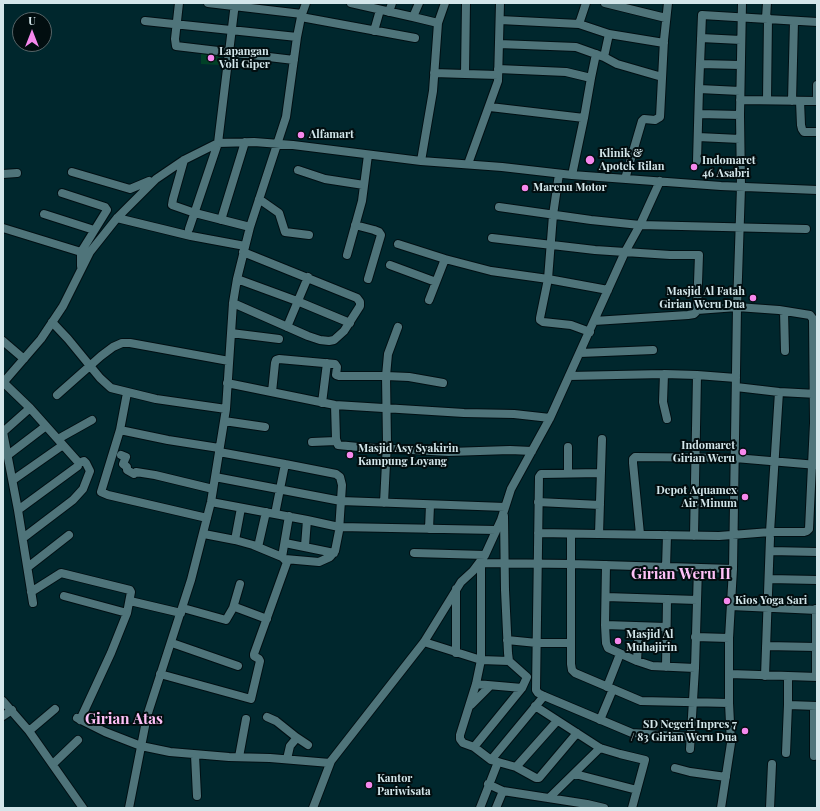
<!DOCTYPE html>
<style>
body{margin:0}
#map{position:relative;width:820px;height:811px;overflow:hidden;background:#00272d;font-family:"Playfair Display",serif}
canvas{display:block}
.frame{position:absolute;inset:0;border:4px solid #d3e6ea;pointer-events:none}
.north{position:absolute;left:12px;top:12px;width:40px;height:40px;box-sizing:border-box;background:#020e10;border:1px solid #566467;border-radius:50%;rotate:0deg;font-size:11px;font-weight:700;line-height:16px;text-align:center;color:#d3e6ea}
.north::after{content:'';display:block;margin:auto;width:14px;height:18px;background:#f688ed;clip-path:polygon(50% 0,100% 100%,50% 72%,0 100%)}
</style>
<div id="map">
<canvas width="820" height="811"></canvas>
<div class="frame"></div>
<div class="north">U</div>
</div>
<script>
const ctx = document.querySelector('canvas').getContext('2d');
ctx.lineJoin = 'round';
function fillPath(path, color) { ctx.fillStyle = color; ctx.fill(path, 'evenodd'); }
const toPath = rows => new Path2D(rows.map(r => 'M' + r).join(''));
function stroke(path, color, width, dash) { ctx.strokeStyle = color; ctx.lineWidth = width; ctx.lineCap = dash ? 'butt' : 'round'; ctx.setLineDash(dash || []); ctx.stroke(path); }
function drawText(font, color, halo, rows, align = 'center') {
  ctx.font = font + ' "Playfair Display",serif'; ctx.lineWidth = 4; ctx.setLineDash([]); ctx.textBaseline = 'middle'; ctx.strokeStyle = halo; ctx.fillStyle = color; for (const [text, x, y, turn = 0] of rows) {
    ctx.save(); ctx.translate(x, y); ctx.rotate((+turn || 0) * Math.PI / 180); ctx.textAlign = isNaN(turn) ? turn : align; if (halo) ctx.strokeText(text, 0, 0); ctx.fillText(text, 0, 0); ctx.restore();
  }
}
fillPath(toPath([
 [201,51,221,52,220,65,201,64]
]), '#004127');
const minor = toPath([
 [179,3,175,39,176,46,294,60],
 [208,3,302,14],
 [351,3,413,17,419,3],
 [466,3,465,74,498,75],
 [605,3,666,18],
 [389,12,392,3],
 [301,17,415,38],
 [413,17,438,23],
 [766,18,767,3],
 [145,21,297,37],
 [579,24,586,3],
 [374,31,380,10],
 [609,34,664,43],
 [701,38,741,40],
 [499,44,576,47,604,57,609,34,579,24,500,20],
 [604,57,617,64,662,77],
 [700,64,740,65],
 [498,69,566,72,591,78,596,54],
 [434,73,465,74],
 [740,91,699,89,702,15,817,22],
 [740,100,817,101],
 [767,100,768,18],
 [792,101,794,21],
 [800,101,801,125,802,129,804,132,817,132],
 [817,101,817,85],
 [490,107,584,118,591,78],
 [699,114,740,115],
 [698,137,740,139],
 [184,160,173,199,172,205,195,213,250,227],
 [421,161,433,91,438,23,445,3],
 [697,161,699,89],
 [468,164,498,81,500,3],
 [298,170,325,179,364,185],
 [72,172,130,189,149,181],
 [3,174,17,173],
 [559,174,553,215,548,279,540,318,540,320,543,322,571,325,590,332],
 [572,175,584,118],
 [625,179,642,121,644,119,655,120,660,117,664,40,668,3],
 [62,193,105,207,107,210,81,252,81,266],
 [259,199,279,213,285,232,309,235],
 [499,207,591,220,640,225,806,229],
 [44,214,94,230],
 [117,218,191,236,245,246],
 [221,220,245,142],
 [355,225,374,230,379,232,381,235,368,279],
 [3,228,81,252],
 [189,229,218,143,235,3],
 [492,238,595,250,670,255,699,255,697,310],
 [398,244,445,259],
 [347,255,362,201,368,155],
 [390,265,436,282],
 [237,279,297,301,350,323],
 [429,300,445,259,491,271,548,279,608,290],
 [233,303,308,336,320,340,329,341,334,340,344,331,360,306,360,302,357,298,243,252],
 [784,311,785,351],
 [52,322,68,339,100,378,111,388,156,399,226,409],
 [287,327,308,277],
 [398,327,388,354,386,376,409,377,443,383],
 [231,333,279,339],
 [3,341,24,359],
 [580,353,653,350],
 [569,376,664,374],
 [3,382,30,408,79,463,78,466,18,510,33,603],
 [3,383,41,339,63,306,90,252,117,218,156,179,184,160,218,143,254,142,293,145,421,161,502,167,572,175,721,186,817,190],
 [227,383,335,405,464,413,514,414,550,418],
 [736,387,779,392,817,394],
 [272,392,275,363,276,360,279,359,335,364,337,367,336,375,339,376,386,376,387,443,384,503],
 [127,393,120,430,101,492,108,495,207,518],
 [57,395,101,356,113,347,122,343,130,343,229,361],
 [322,403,327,363],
 [335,405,336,439,338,445,358,447,449,452,510,450,532,451],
 [667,419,663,402,664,374,697,375],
 [224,421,265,427],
 [120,430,168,440,219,448],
 [58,439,92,420],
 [312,442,336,441],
 [568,447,568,473],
 [219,452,285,464,336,474,340,477,342,485,339,531,335,551,330,557,319,562,285,559],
 [8,455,46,426],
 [121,455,126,457,123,464,127,467,127,470,134,474,136,472,155,475,213,489],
 [601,473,541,474,539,477,536,690,538,693,544,696,632,733,691,737],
 [215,477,341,501,505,507],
 [13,480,63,445],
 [211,502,307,520,339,527,496,530],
 [538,502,600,505],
 [18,510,3,432,30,408],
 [275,514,285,464],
 [504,516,505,590,508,653,509,661],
 [429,529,430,505],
 [770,532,779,392],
 [538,533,719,536,770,532,804,532,807,531,809,529,814,423,813,319,810,315,779,310,737,307,697,310,696,312,694,314,688,315,594,321],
 [599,534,602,439],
 [640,534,633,463,633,459,635,457,735,458,817,465],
 [694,536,697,375,736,378],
 [23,538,73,500,83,489,90,471,86,463,84,461,79,463],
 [235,540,241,508],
 [285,543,334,553],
 [305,546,307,520],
 [258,547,266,512],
 [770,551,817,552],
 [414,553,485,555],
 [282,557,289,516],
 [481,561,481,660,476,684,460,735,460,739,463,743,474,747,491,760,516,767,557,721],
 [481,563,571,564,571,534],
 [606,565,605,625,606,643,608,648,637,661,652,666,695,668],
 [28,567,69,535],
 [666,567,667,535],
 [769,579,817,580],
 [31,592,61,573,130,590,131,592,127,613,111,653,80,720],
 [64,596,127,613],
 [606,597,697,600],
 [130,601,181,613],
 [731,606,817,610],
 [183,608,226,620,233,608,235,607,267,619],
 [233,608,240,584],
 [605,625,666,627],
 [695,637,729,638],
 [507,640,537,643,571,643],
 [424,642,481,660,509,661,527,677,522,688,474,747],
 [172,643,238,666],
 [766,646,816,647],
 [456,653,456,589],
 [637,661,639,627],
 [666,667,667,599],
 [160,674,251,699,260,661,259,659,254,656,254,654,287,562,282,557,253,545,235,540,204,534],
 [730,674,817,677],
 [765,676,770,538],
 [816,677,816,609],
 [476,684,522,688],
 [607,687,620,654],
 [3,701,29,731,83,808],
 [729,703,641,701,575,673,572,670,571,664,571,564,733,569],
 [471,705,490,686],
 [788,705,817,706],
 [535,706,600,748,620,754,645,760,632,808],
 [814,706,814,734,817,733],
 [3,716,12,710],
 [267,717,276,721,296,737,295,740,290,746,287,759],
 [77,718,105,732,141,746,170,752,229,757,270,758,330,763],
 [600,720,613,689],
 [29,731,55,709],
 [296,737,308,745],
 [690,749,695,668,698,568],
 [786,753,788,705,788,677],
 [195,755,197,796],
 [814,756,814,734],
 [239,757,246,719],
 [491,760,544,696],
 [53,764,78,740],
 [516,767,536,778,539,778,577,733],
 [675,768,690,772,726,777],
 [575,774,637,790],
 [488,784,503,791,587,804,604,808],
 [549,798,600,748],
 [129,808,147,716,191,580,211,502,226,409,233,303,237,279,250,227,286,117,297,37,301,17,306,3],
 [313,808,331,761,424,642,461,582,473,571,485,555,501,520,511,489,550,418,625,252,640,225,660,181],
 [480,808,498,762],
 [496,808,503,791],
 [721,808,731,743,729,703,729,638,733,569,737,307,741,187,740,115,742,3],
 [770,808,772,764]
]);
stroke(minor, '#000f13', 10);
stroke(minor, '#4f747a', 8);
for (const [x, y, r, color] of [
 [211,58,4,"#f688ed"],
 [301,135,4,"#f688ed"],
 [590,160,5,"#f688ed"],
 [694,167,4,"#f688ed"],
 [525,188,4,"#f688ed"],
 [753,298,4,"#f688ed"],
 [743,452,4,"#f688ed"],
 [350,455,4,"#f688ed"],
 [745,497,4,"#f688ed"],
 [727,601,4,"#f688ed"],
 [618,641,4,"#f688ed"],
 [745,731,4,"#f688ed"],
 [369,785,4,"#f688ed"]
]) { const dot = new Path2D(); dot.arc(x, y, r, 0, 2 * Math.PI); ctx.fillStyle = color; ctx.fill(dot); stroke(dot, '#020e10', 1.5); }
drawText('bold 11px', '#d3e6ea', '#020e10', [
 ["Lapangan",219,52],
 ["Voli Giper",219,65],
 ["Alfamart",309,135],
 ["Klinik &",599,154],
 ["Apotek Rilan",599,167],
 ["Indomaret",702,161],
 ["46 Asabri",702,174],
 ["Marenu Motor",533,188],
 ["Masjid Al Fatah",745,292,"right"],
 ["Girian Weru Dua",745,305,"right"],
 ["Indomaret",735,446,"right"],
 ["Girian Weru",735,459,"right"],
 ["Masjid Asy Syakirin",358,449],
 ["Kampung Loyang",358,462],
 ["Depot Aquamex",737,491,"right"],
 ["Air Minum",737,504,"right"],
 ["Kios Yoga Sari",735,601],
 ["Masjid Al",626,635],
 ["Muhajirin",626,648],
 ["SD Negeri Inpres 7",737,725,"right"],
 ["/ 83 Girian Weru Dua",737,738,"right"],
 ["Kantor",377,779],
 ["Pariwisata",377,792]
], 'left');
drawText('bold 15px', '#fec0f7', '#020e10', [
 ["Girian Weru II",681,574],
 ["Girian Atas",124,719]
]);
</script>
